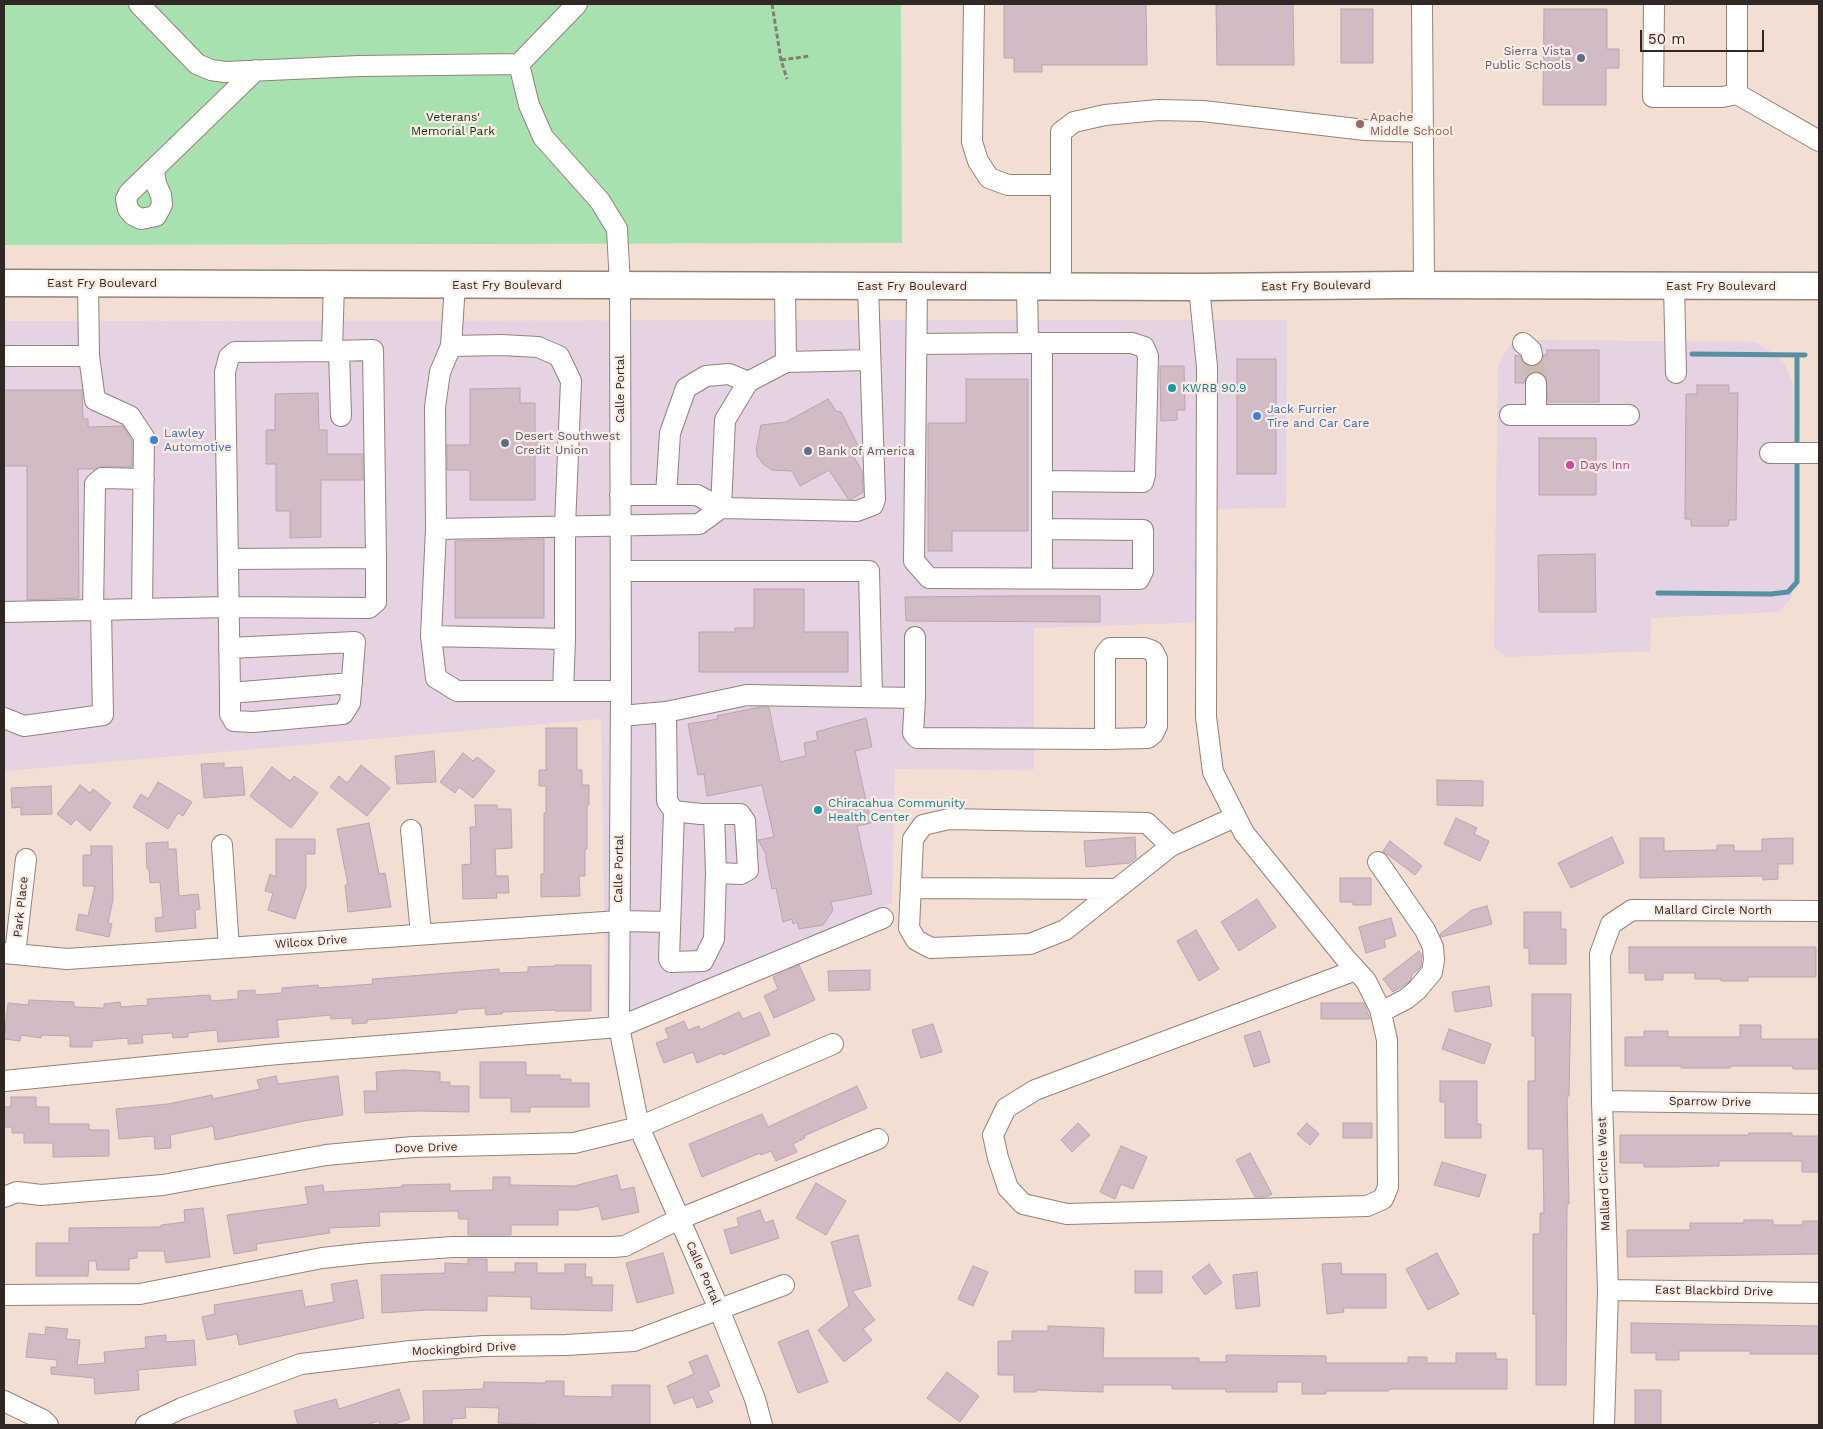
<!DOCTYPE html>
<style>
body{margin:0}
#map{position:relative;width:1823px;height:1429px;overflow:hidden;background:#f3ded3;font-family:"Work Sans",sans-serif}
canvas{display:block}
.frame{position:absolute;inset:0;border:5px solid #302824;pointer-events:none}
.scale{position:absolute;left:1640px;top:30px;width:124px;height:22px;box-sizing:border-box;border:2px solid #302824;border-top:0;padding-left:6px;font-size:15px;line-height:18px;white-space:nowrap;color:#302824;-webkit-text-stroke:4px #fdece3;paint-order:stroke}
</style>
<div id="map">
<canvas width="1823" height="1429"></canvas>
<div class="frame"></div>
<div class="scale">50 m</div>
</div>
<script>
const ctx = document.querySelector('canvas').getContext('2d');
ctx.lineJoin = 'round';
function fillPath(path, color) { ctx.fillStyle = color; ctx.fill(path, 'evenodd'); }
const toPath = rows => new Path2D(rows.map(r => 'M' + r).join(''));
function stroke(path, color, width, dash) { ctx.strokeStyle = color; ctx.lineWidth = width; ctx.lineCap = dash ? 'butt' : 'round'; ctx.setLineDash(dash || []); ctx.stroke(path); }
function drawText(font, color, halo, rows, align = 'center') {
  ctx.font = font + ' "Work Sans",sans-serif'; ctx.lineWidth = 4.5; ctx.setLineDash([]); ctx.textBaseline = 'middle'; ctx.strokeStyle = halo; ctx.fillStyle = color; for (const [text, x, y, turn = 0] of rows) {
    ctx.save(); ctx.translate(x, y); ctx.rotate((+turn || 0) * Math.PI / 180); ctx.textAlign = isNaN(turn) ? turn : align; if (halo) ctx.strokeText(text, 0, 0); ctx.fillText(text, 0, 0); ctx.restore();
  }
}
fillPath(toPath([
 [1287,320,1286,508,1211,509,1210,622,1034,628,1034,770,895,769,892,903,606,1021,601,719,4,771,4,321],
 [1531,340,1756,342,1773,353,1784,363,1793,384,1796,572,1791,599,1778,612,1651,618,1650,651,1506,657,1494,648,1498,365,1510,345]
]), '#e5d2e3');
fillPath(toPath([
 [4,4,901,4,902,243,4,245]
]), '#a8e1b0');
stroke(toPath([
 [1692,354,1805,355],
 [1797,355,1797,448],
 [1658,593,1771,594,1788,592,1797,582,1797,457]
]), '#5690a3', 5);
const building = toPath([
 [1004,4,1146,4,1147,65,1042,65,1042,72,1014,72,1014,58,1004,58,1004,4],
 [1216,4,1293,4,1294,65,1217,65,1216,4],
 [1341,9,1373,9,1373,63,1341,63,1341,9],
 [1544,9,1607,9,1607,49,1619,49,1619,68,1606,68,1606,105,1543,105,1544,9],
 [1547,350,1599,350,1599,402,1548,402,1546,378,1542,373,1536,371,1530,373,1526,378,1524,383,1515,383,1515,355,1520,356,1523,362,1528,366,1534,367,1540,364,1544,355,1547,355,1547,350],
 [1237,359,1276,359,1276,474,1237,474,1237,359],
 [1160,366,1184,366,1185,410,1177,410,1177,420,1161,421,1160,366],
 [966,379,1028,379,1028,531,952,531,952,551,928,551,928,423,966,423,966,379],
 [1697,385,1729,385,1729,393,1738,393,1736,520,1729,520,1728,526,1691,526,1691,519,1685,519,1686,394,1697,394,1697,385],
 [520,388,520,403,535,403,535,441,540,441,540,455,535,455,535,500,470,500,470,470,447,470,447,445,470,445,470,389,520,388],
 [4,390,82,390,83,419,88,419,88,427,123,426,132,441,132,467,102,466,94,469,78,469,79,598,27,600,27,466,4,466,4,390],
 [318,393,319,430,327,430,327,454,363,454,363,480,321,480,321,537,290,538,290,511,276,511,276,464,266,464,266,430,275,430,275,394,318,393],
 [828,399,836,411,841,412,862,453,854,457,862,471,863,492,852,499,848,499,829,470,800,486,792,471,772,470,763,464,758,457,756,450,761,425,786,422,828,399],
 [1539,438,1596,438,1596,495,1539,495,1539,438],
 [544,539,544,618,455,618,455,541,544,539],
 [1595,554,1596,612,1539,612,1538,555,1595,554],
 [754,589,804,589,804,632,848,632,848,672,699,672,699,632,735,632,735,628,754,628,754,589],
 [1011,596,1100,596,1100,622,906,621,905,597,1011,596],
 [760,707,769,707,780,762,806,756,804,743,818,740,816,732,866,718,872,747,855,751,871,823,857,826,872,894,831,902,833,910,823,925,799,929,797,922,793,924,792,919,783,922,776,888,772,889,766,859,766,854,758,840,774,837,762,785,707,796,704,774,698,775,688,724,718,719,717,716,760,707],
 [546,728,577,728,577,770,582,770,582,785,589,785,589,805,587,805,587,849,585,849,585,876,579,876,580,896,541,897,541,874,544,874,544,813,546,813,546,786,539,786,539,770,546,770,546,728],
 [434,751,436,782,397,784,395,756,434,751],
 [463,753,473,761,477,757,495,771,473,798,459,787,455,793,440,782,463,753],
 [224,763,224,768,242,767,245,795,204,798,201,764,224,763],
 [361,765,390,788,367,816,330,787,339,776,347,783,361,765],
 [272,767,290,781,294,776,318,793,291,828,250,796,272,767],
 [1437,780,1483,781,1483,806,1437,805,1437,780],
 [158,782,192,802,183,816,178,813,168,829,133,807,141,794,148,799,158,782],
 [80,785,90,793,93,789,111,803,90,831,76,819,71,825,57,814,80,785],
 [51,786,52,814,21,815,21,807,12,808,11,788,51,786],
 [475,805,497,805,497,809,511,809,512,848,495,849,496,876,508,876,509,893,496,893,497,898,463,899,462,865,471,864,470,827,476,827,475,805],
 [1456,818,1477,828,1474,834,1489,841,1480,861,1444,844,1456,818],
 [369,823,379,874,385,873,391,907,348,912,345,885,348,885,337,829,369,823],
 [1135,837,1136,858,1130,863,1086,867,1084,841,1135,837],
 [1612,837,1624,863,1571,888,1558,863,1612,837],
 [1640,838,1664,838,1664,851,1717,850,1717,845,1734,845,1734,851,1762,851,1762,839,1793,838,1793,864,1778,864,1778,879,1763,880,1763,876,1640,878,1640,838],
 [276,839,315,839,315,854,306,854,306,887,295,919,268,910,273,893,265,891,270,874,276,877,276,839],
 [1390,841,1422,866,1415,875,1383,851,1390,841],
 [168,842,168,849,176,849,179,896,198,894,200,909,195,910,196,928,156,932,155,918,163,917,160,882,150,883,149,869,147,869,146,843,168,842],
 [91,846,112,846,113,899,108,923,112,924,109,937,76,930,79,914,88,916,95,886,83,886,83,855,91,855,91,846],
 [1340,878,1371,878,1371,905,1353,905,1353,902,1340,902,1340,878],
 [1257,899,1276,927,1239,951,1221,922,1257,899],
 [1487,906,1492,924,1441,937,1440,934,1472,910,1487,906],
 [1524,912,1561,912,1561,929,1566,929,1566,964,1529,964,1529,948,1524,948,1524,912],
 [1391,918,1396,936,1384,940,1386,947,1366,953,1359,927,1391,918],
 [1196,930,1219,969,1199,981,1177,941,1196,930],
 [1629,947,1816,947,1816,977,1748,977,1748,981,1721,981,1721,979,1695,979,1695,973,1663,973,1663,980,1645,980,1645,973,1629,973,1629,947],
 [1419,951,1422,955,1421,967,1411,976,1412,977,1409,982,1393,992,1383,979,1419,951],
 [555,965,591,965,591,1011,555,1011,555,1010,502,1012,502,1014,486,1015,485,1008,457,1010,457,1013,367,1020,367,1023,352,1024,352,1018,331,1019,331,1015,277,1020,279,1037,218,1042,217,1030,188,1033,188,1037,173,1038,172,1033,142,1035,143,1043,128,1044,128,1038,92,1041,92,1047,70,1047,70,1036,41,1035,41,1038,21,1035,20,1041,4,1039,8,1003,28,1005,29,1000,74,1002,74,1007,104,1008,104,1004,120,1002,121,1007,148,1005,147,999,210,995,211,1001,238,999,238,991,255,990,255,995,282,993,282,988,318,985,319,988,373,984,372,979,499,969,499,973,528,972,528,967,555,966,555,965],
 [799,965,815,1000,774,1018,764,996,778,989,773,977,799,965],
 [870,970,870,990,829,991,828,971,870,970],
 [1489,986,1492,1006,1455,1012,1452,992,1489,986],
 [1532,994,1571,994,1569,1096,1567,1096,1569,1204,1567,1204,1566,1385,1536,1385,1536,1314,1533,1314,1533,1234,1540,1234,1540,1213,1544,1213,1543,1149,1528,1149,1528,1081,1535,1081,1535,1036,1532,1036,1532,994],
 [1321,1003,1364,1003,1370,1019,1321,1019,1321,1003],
 [739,1012,743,1019,760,1012,770,1035,723,1055,722,1053,697,1063,693,1052,664,1063,656,1043,669,1038,665,1029,684,1021,688,1030,699,1026,700,1030,739,1012],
 [933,1024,942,1052,921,1058,912,1030,933,1024],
 [1740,1025,1761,1025,1761,1039,1819,1039,1819,1069,1793,1069,1793,1066,1730,1066,1730,1068,1681,1068,1681,1066,1625,1066,1625,1037,1644,1037,1644,1031,1668,1031,1668,1037,1740,1037,1740,1025],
 [1449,1029,1491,1044,1484,1064,1442,1049,1449,1029],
 [1260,1031,1270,1062,1254,1067,1244,1036,1260,1031],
 [480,1062,526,1062,526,1075,560,1075,560,1079,571,1079,571,1083,589,1083,589,1107,530,1107,530,1112,511,1112,511,1098,480,1098,480,1062],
 [404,1070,440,1072,440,1082,450,1082,450,1086,469,1086,469,1112,419,1111,365,1113,364,1091,377,1091,376,1072,404,1070],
 [276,1076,278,1084,338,1076,343,1115,304,1121,215,1140,213,1126,170,1135,171,1148,155,1149,154,1136,119,1139,116,1109,168,1104,212,1095,213,1099,260,1089,257,1080,276,1076],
 [1440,1081,1477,1081,1477,1124,1481,1124,1481,1138,1445,1138,1445,1102,1440,1102,1440,1081],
 [857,1086,867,1108,804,1136,805,1138,793,1144,797,1152,776,1161,771,1151,761,1155,760,1153,702,1177,689,1144,762,1114,768,1127,857,1086],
 [11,1097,36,1097,36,1107,49,1107,49,1124,89,1124,89,1130,109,1130,109,1156,53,1157,53,1143,24,1143,24,1133,12,1133,12,1127,4,1127,4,1107,11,1107,11,1097],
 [1078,1123,1090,1135,1072,1152,1061,1140,1078,1123],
 [1307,1123,1319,1134,1310,1145,1297,1134,1307,1123],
 [1343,1123,1372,1123,1372,1138,1343,1138,1343,1123],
 [1749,1133,1792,1133,1792,1136,1819,1136,1819,1172,1802,1172,1802,1161,1719,1161,1719,1166,1673,1167,1644,1167,1644,1163,1620,1163,1620,1135,1749,1135,1749,1133],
 [1121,1146,1147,1157,1133,1189,1121,1184,1115,1199,1100,1192,1121,1146],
 [1250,1153,1272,1194,1266,1197,1255,1197,1236,1160,1250,1153],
 [1442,1162,1486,1175,1479,1197,1434,1185,1442,1162],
 [617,1175,621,1190,634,1187,639,1212,602,1220,599,1206,579,1210,558,1210,558,1225,511,1225,511,1235,468,1235,468,1219,459,1219,458,1211,379,1212,380,1226,329,1228,330,1233,256,1244,257,1250,234,1254,227,1215,308,1204,305,1187,323,1185,324,1192,402,1187,402,1185,450,1184,450,1191,493,1190,493,1177,510,1177,510,1185,574,1186,617,1175],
 [816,1183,846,1201,826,1235,796,1218,816,1183],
 [203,1208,210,1257,166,1263,164,1251,137,1251,137,1258,129,1259,129,1270,97,1270,96,1261,89,1261,88,1276,36,1276,36,1243,69,1243,69,1228,161,1227,161,1225,185,1222,184,1210,203,1208],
 [760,1210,765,1223,773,1220,779,1238,731,1254,724,1230,739,1226,737,1218,760,1210],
 [1744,1220,1773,1220,1773,1225,1803,1225,1803,1221,1819,1221,1819,1254,1627,1257,1627,1230,1690,1230,1690,1223,1744,1223,1744,1220],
 [858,1235,871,1286,852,1291,875,1320,863,1329,872,1340,844,1362,818,1330,849,1306,831,1242,858,1235],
 [663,1253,674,1293,637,1303,626,1263,663,1253],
 [1437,1253,1459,1294,1428,1310,1406,1269,1437,1253],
 [468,1259,487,1259,487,1272,515,1272,515,1263,537,1263,537,1273,565,1273,565,1264,586,1264,585,1277,592,1277,592,1285,613,1285,612,1311,531,1309,531,1297,487,1296,487,1311,428,1310,382,1313,381,1275,445,1273,445,1263,468,1264,468,1259],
 [1341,1263,1342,1274,1386,1274,1386,1308,1343,1308,1344,1312,1327,1314,1322,1264,1341,1263],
 [1209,1264,1222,1283,1205,1295,1192,1277,1209,1264],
 [973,1266,988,1272,973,1306,958,1299,973,1266],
 [1135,1271,1162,1271,1162,1293,1135,1293,1135,1271],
 [1257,1272,1260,1306,1236,1309,1233,1275,1257,1272],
 [357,1280,364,1318,239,1345,237,1334,207,1340,202,1317,215,1314,214,1305,302,1290,305,1307,334,1302,331,1284,357,1280],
 [1631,1323,1819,1326,1819,1354,1750,1354,1750,1351,1679,1351,1679,1360,1656,1360,1656,1353,1631,1353,1631,1323],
 [1048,1326,1104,1328,1103,1358,1199,1358,1199,1362,1226,1362,1226,1355,1326,1356,1326,1363,1408,1363,1408,1357,1427,1357,1427,1363,1456,1363,1456,1353,1496,1353,1496,1359,1507,1359,1507,1389,1389,1389,1389,1391,1326,1391,1326,1394,1302,1394,1302,1382,1277,1382,1277,1392,1226,1392,1226,1389,1172,1389,1172,1385,1103,1385,1103,1392,1036,1390,1036,1392,1014,1392,1014,1375,998,1375,998,1341,1012,1341,1012,1331,1048,1331,1048,1326],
 [46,1327,68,1329,66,1339,80,1340,77,1365,105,1363,104,1352,146,1348,145,1337,166,1335,166,1342,194,1340,196,1365,138,1370,139,1390,95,1394,94,1378,51,1374,51,1367,57,1367,57,1360,26,1357,29,1333,45,1335,46,1327],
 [808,1330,828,1382,798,1393,778,1342,808,1330],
 [707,1355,720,1386,708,1391,713,1402,697,1408,693,1397,674,1404,667,1386,694,1374,689,1362,707,1355],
 [947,1372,979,1396,960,1422,927,1398,947,1372],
 [546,1381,564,1381,564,1396,612,1397,612,1385,650,1385,650,1425,554,1425,498,1423,499,1408,465,1407,466,1418,452,1419,452,1425,424,1425,423,1391,483,1389,484,1382,546,1383,546,1381],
 [399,1389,410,1419,392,1425,380,1425,379,1421,366,1425,298,1425,294,1411,336,1399,339,1409,399,1389],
 [1635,1390,1661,1390,1661,1425,1635,1425,1635,1390]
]);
fillPath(building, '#d1bbc5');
stroke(building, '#baa5af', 1);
stroke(toPath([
 [1532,355,1536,383]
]), '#ccbab0', 20, [20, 10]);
const minor = toPath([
 [139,4,197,64,211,70,225,72,359,66,519,64,577,4],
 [974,4,972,142,978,161,989,178,1008,185,1061,185],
 [1422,4,1424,285],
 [1654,4,1653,97,1722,97,1737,94],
 [1737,4,1737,94,1819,141],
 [519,64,529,105,543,137,600,201,617,229,620,285,621,691,619,1027,639,1127,719,1309,755,1399,762,1425],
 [154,170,156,184,161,195,162,205,156,216,141,219,133,215,128,209,126,199,129,193,256,70],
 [88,283,89,356,95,400,130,416,144,437,142,609],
 [785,286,786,362],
 [917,286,914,561,929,578,1139,579,1143,571,1143,530,1042,529],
 [1027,286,1028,343,1132,343,1144,347,1148,356,1145,475,1143,482,1042,481],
 [1061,286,1061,132,1074,122,1105,115,1158,110,1203,111,1365,130,1423,132],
 [1674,286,1676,373],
 [1199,287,1207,367,1206,717,1213,772,1244,833,1346,959,1366,981,1380,1009,1387,1040,1388,1187,1383,1199,1367,1206,1067,1214,1023,1204,1008,1188,998,1158,993,1135,1006,1108,1035,1090,1356,970],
 [1042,343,1042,578],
 [1523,343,1531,350,1532,355],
 [917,344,1028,343],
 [451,346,455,284],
 [332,351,373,350,376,558],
 [339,351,341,416],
 [4,356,89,356],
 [1536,383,1536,415],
 [1510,415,1629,415],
 [1770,453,1819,453],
 [620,495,697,495,721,508,857,511,873,505,875,499,868,286],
 [666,495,670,433,686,388,706,376,729,374,748,382],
 [721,508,725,420,748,382,786,362,870,360],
 [436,529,435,407,440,372,451,346,502,345,538,347,559,356,571,381,565,526,565,639,563,691],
 [621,571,869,571,872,697],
 [93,610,95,484,102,478,144,479],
 [4,612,228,607,369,608,376,602,376,558,228,559],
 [431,636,565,639],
 [229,648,355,642,350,703,343,714,253,722,234,721,230,714,230,693,225,372,229,357,235,352,332,351,334,284],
 [621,691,457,691,436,678,431,636,436,529,699,524,721,508],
 [230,693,352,683],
 [915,698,913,733,917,738,1105,739,1148,738,1153,734,1157,726,1157,659,1153,651,1145,648,1110,648,1105,654,1105,739],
 [666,712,667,801,674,811,700,814,740,814,745,821,748,870,741,874,716,873],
 [621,716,666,712,747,695,915,698,915,637],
 [4,718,24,726,103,715,101,610],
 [674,811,669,959,671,962,703,961,714,939,716,873,714,814],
 [411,830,421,934],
 [222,845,229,948],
 [1171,846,1065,930,1030,944,931,948,916,940,909,928,913,839,923,825,949,819,1147,823,1171,846,1235,817],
 [1378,862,1425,930,1433,947,1434,960,1432,972,1417,990,1406,999,1381,1012],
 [911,888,1117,889],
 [4,953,67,959,619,921,670,922],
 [15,954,26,859],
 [4,1081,278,1054,619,1027,883,918],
 [1602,1101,1819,1104],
 [4,1197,17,1192,41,1195,163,1185,326,1155,413,1147,574,1143,639,1127,833,1044],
 [1608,1290,1819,1293],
 [4,1295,140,1294,322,1258,368,1253,453,1247,613,1247,625,1246,679,1219,878,1139],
 [4,1401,43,1420,48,1425],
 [146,1425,182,1408,301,1364,411,1351,484,1346,566,1345,634,1341,784,1285],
 [1604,1425,1608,1290,1602,1101,1600,954,1611,924,1632,910,1819,911]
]);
const major = toPath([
 [4,283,1199,287,1403,285,1819,286]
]);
stroke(minor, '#958278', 22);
stroke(major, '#958278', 29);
stroke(toPath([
 [772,4,781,60,787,79],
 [781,60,810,56]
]), '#897b74', 3, [5, 2.5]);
stroke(minor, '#fff', 20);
stroke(major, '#fff', 26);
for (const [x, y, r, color] of [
 [1581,58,5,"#5c6f8a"],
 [1360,124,5,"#8d6e63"],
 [1172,388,5,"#0f9aa8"],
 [1257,416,5,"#3f7fe0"],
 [154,440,5,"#3f7fe0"],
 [505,443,5,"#5c6f8a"],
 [808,451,5,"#5c6f8a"],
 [1570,465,5,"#d1479c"],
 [818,810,5,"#0f9aa8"]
]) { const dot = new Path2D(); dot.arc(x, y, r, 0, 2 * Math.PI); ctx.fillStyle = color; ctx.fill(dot); stroke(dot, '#fdece3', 2); }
drawText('12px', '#4e5e75', '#fdece3', [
 ["Sierra Vista",1571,51,"right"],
 ["Public Schools",1571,65,"right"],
 ["Desert Southwest",515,436],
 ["Credit Union",515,450],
 ["Bank of America",818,451]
], 'left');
drawText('12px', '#073414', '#fdece3', [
 ["Veterans'",453,117],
 ["Memorial Park",453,131]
]);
drawText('12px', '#785e54', '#fdece3', [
 ["Apache",1370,117],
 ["Middle School",1370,131]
], 'left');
drawText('12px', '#302824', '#fdece3', [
 ["East Fry Boulevard",102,283],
 ["East Fry Boulevard",507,285],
 ["East Fry Boulevard",912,286],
 ["East Fry Boulevard",1316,286,-1],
 ["East Fry Boulevard",1721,286],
 ["Calle Portal",620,389,-90],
 ["Calle Portal",619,869,-89],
 ["Park Place",21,907,-84],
 ["Mallard Circle North",1713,910],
 ["Wilcox Drive",311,942,-4],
 ["Sparrow Drive",1710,1102,1],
 ["Dove Drive",426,1148,-2],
 ["Mallard Circle West",1604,1174,-92],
 ["Calle Portal",703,1273,66],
 ["East Blackbird Drive",1714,1291,1],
 ["Mockingbird Drive",464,1349,-3]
]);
drawText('12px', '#0d838f', '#fdece3', [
 ["KWRB 90.9",1182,388],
 ["Chiracahua Community",828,803],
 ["Health Center",828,817]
], 'left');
drawText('12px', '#366cbe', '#fdece3', [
 ["Jack Furrier",1267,409],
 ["Tire and Car Care",1267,423],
 ["Lawley",164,433],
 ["Automotive",164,447]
], 'left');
drawText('12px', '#b23c85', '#fdece3', [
 ["Days Inn",1580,465]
], 'left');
</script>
